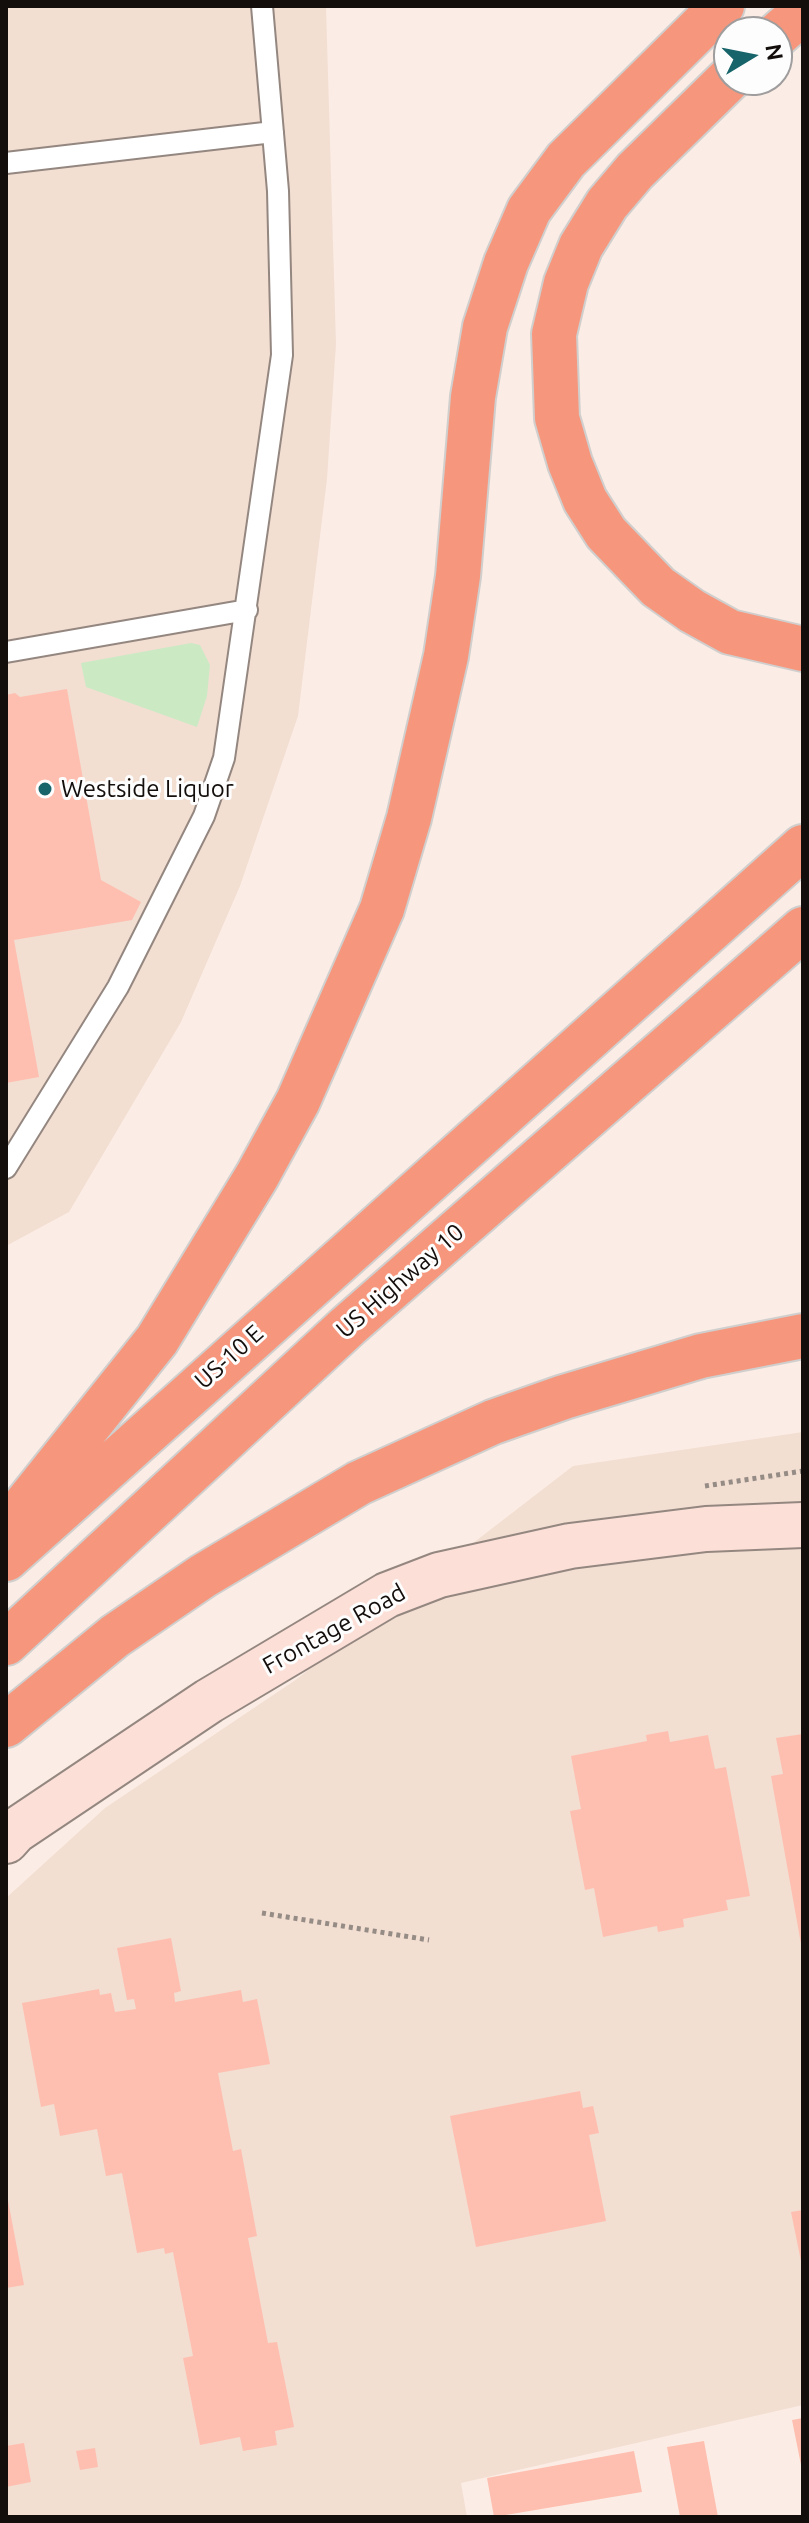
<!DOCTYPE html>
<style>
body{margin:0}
#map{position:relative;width:809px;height:2523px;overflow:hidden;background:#fbede5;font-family:Ubuntu,sans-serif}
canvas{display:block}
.frame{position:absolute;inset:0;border:8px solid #130e0c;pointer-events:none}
.north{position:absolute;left:713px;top:16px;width:80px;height:80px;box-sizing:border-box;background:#fdfdfd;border:2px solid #9f9d9d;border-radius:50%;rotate:80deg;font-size:22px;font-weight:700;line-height:32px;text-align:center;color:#130e0c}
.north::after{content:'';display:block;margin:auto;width:28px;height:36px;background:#17656a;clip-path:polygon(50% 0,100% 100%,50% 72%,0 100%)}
</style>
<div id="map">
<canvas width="809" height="2523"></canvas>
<div class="frame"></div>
<div class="north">N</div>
</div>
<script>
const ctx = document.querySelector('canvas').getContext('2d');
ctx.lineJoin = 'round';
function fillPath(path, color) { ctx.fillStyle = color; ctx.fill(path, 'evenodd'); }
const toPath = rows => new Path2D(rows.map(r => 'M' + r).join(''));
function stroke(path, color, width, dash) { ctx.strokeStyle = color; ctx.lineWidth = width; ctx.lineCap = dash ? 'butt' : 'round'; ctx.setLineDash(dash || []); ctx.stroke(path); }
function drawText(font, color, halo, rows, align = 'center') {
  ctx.font = font + ' Ubuntu,sans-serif'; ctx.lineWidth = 6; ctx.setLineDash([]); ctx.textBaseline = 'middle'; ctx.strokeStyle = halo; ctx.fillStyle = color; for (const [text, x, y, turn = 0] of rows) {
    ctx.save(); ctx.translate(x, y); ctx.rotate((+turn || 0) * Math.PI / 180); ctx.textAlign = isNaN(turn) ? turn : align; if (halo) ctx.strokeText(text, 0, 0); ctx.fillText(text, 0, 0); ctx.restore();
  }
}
fillPath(toPath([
 [6,6,326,6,336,344,327,479,298,716,240,886,181,1022,69,1212,6,1246],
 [803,1432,803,2405,461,2483,467,2517,6,2517,6,1898,105,1808,294,1681,573,1466]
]), '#f3ded2');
fillPath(toPath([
 [191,643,200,645,210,665,207,696,197,727,86,687,81,663]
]), '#cbeac4');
fillPath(toPath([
 [67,689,101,880,141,902,132,920,14,940,39,1077,6,1083,6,695,15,693,20,697],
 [668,1731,670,1742,708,1735,715,1769,726,1767,750,1896,726,1900,728,1910,683,1919,684,1927,658,1932,657,1926,603,1937,594,1888,585,1890,570,1811,581,1809,571,1756,647,1741,646,1735],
 [803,1734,803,1943,801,1944,771,1776,783,1774,776,1738],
 [171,1938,181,1991,174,1993,175,2002,241,1990,243,2002,257,1999,270,2064,218,2073,233,2151,241,2149,257,2236,248,2238,268,2343,277,2342,294,2427,275,2431,277,2445,243,2451,240,2437,200,2445,183,2358,193,2356,173,2252,165,2254,164,2248,137,2253,122,2173,106,2176,97,2129,60,2136,54,2104,41,2107,22,2003,99,1989,100,1995,111,1993,115,2012,136,2009,134,1999,127,2000,117,1948],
 [580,2091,583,2108,593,2106,599,2133,589,2135,606,2221,476,2247,450,2116],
 [6,2190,24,2285,6,2288],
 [803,2210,803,2266,802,2266,791,2212],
 [803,2418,803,2470,802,2470,792,2420],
 [704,2441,718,2517,680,2517,667,2447],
 [24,2443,31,2482,6,2487,6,2446],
 [95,2448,98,2467,80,2470,76,2451],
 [634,2451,642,2492,494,2517,487,2478]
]), '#febfb0');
const lane = toPath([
 [6,163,273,132],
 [6,652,247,610],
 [6,1168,118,987,204,816,224,758,282,355,278,191,262,6]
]);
const secondary = toPath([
 [6,1841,15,1831,209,1701,387,1595,439,1575,570,1546,706,1529,803,1525]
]);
const highway = toPath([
 [777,35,803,12],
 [729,79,635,171,607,204,581,246,566,283,554,334,557,418,570,463,585,500,606,533,658,587,692,611,730,632,803,649],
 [6,1529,157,1340,257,1176,298,1101,382,909,409,818,446,656,458,576,473,397,485,327,506,263,529,210,566,160,722,6],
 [6,1559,803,847],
 [6,1643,348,1326,803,929],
 [6,1725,115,1636,203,1576,359,1483,493,1422,564,1397,701,1356,803,1336]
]);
stroke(lane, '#948780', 24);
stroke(secondary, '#948780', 48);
stroke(highway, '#d0cfce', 48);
stroke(toPath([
 [705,1486,803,1471],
 [262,1913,429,1940]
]), '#968c86', 5, [4, 4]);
stroke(lane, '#fff', 20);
stroke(secondary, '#fce0d8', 44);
stroke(highway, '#f6977d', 44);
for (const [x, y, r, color] of [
 [45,789,8,"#17656a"]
]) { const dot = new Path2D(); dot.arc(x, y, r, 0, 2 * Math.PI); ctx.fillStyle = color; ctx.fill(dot); stroke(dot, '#fdfdfd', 3); }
drawText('24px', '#130e0c', '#fdfdfd', [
 ["Westside Liquor",61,789]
], 'left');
drawText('24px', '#130e0c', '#fdfdfd', [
 ["US Highway 10",400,1281,-41],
 ["US-10 E",229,1357,-42],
 ["Frontage Road",334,1629,-29]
]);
</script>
